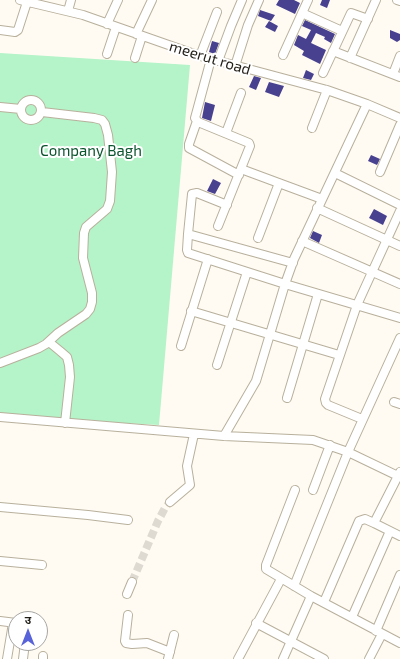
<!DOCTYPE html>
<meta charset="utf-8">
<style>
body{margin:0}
#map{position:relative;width:400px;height:659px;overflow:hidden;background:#fffbf3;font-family:"Exo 2","Noto Sans Devanagari",sans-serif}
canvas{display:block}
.north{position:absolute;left:8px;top:611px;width:40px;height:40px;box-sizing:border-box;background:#fff;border:1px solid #a6a5a2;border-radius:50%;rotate:0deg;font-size:11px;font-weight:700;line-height:16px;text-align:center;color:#211e17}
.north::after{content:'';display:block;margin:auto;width:14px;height:18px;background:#5863da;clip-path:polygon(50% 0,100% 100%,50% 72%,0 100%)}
</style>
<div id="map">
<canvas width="400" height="659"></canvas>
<div class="north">उ</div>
</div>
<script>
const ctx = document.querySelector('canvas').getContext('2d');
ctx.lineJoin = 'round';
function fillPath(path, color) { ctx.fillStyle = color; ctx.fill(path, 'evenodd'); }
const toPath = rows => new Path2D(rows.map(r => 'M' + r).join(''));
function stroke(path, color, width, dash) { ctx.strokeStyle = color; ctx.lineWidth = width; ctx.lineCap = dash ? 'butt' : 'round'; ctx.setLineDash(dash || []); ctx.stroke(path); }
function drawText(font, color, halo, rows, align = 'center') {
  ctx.font = font + ' "Exo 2",sans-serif'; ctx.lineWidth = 4; ctx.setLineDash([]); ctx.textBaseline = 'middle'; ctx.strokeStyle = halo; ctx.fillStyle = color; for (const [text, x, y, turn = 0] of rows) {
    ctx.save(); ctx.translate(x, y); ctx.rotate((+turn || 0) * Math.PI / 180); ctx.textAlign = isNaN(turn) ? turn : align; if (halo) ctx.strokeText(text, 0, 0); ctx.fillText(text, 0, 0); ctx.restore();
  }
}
fillPath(toPath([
 [0,53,190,65,159,425,0,416]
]), '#b4f4c8');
fillPath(toPath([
 [279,0,294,0,300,3,295,14,276,5],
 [322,0,330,0,327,8,320,5],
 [260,10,275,15,271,21,258,16],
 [305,20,335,34,331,43,324,39,325,37,316,33,311,43,326,50,320,64,302,55,304,51,294,45,298,35,306,39,311,30,302,26],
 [269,21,278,26,275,32,265,27],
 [390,30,400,34,400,40,397,42,390,38],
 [212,41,219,43,215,54,209,52],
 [306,70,314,74,311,80,303,78],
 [254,76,261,78,256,90,249,87],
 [269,82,284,86,279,97,265,92],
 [205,102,215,105,211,121,202,118],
 [371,155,380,159,377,165,368,161],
 [213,179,221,183,215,194,207,191],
 [374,209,387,216,383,225,369,218],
 [313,231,322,235,319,243,310,238]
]), '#484190');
stroke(toPath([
 [132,582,158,521,165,508,170,502]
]), '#dedad2', 8, [8, 4]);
const minor = toPath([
 [20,0,83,15,200,56,327,90,367,104,400,118],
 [397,0,400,1],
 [68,11,71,0],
 [302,13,342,31],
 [107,24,118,0],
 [0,30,15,32,18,30,27,2],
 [136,34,152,0],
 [333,51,400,77],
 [107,54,116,27],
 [283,55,308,0],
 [200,56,217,12],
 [135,58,142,36],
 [350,58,376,0],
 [211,59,195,118,198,122,249,143,250,146,218,226],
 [218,61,231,26,242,0],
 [235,66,248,25,259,0],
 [323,73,351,13,368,19],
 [393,74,400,56],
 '21 110a10 10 0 1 1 20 0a10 10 0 1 1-20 0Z',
 [0,107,21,109],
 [197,121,189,144,189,148,239,175],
 [312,128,327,90],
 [226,133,241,93],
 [241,169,322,199],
 [380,172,400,125],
 [335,173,400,205],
 [227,205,197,193,192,194,188,234,187,250,188,253,285,284,400,318],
 [317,208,400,246],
 [188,234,293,263],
 [258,238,279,183],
 [302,241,400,284],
 [191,311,339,355],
 [49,342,60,351,67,357,69,365,70,377,65,423],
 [181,346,208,259],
 [0,363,39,348,46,344,58,333,86,314,90,309,92,302,92,293,83,258,84,233,86,227,107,209,110,201,112,172,108,135,105,124,102,120,94,118,42,112],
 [217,365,247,272],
 [287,398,318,294],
 [394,402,400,404],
 [0,417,224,436,313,440,348,452,400,477],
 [362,419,328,405,326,403,325,399,357,305,400,211],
 [224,436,256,381,285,284,294,259,367,104],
 [400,472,374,523,400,536],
 [295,490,266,565,266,569,311,596,400,643],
 [313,490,330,445],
 [170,502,190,485,187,466,194,434],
 [0,507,88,515,128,520],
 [0,561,42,565],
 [294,586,348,452,400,338],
 [127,594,132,582],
 [324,602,359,521,365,519,374,523],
 [128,615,125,641,126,643,132,644,147,643,170,652],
 [352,617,390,531],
 [0,621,16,623],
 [256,623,324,659],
 [376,631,400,575],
 [43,656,43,659],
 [7,659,13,623],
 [23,659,25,643],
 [168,659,174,635],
 [238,659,281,579],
 [283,659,311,596],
 [369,659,382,634]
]);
stroke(minor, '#b8b09c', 10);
stroke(minor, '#fff', 8);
drawText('15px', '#211e17', '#fff', [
 ["meerut road",210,58,17]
]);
drawText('15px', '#0b542e', '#fff', [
 ["Company Bagh",91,151]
]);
</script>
